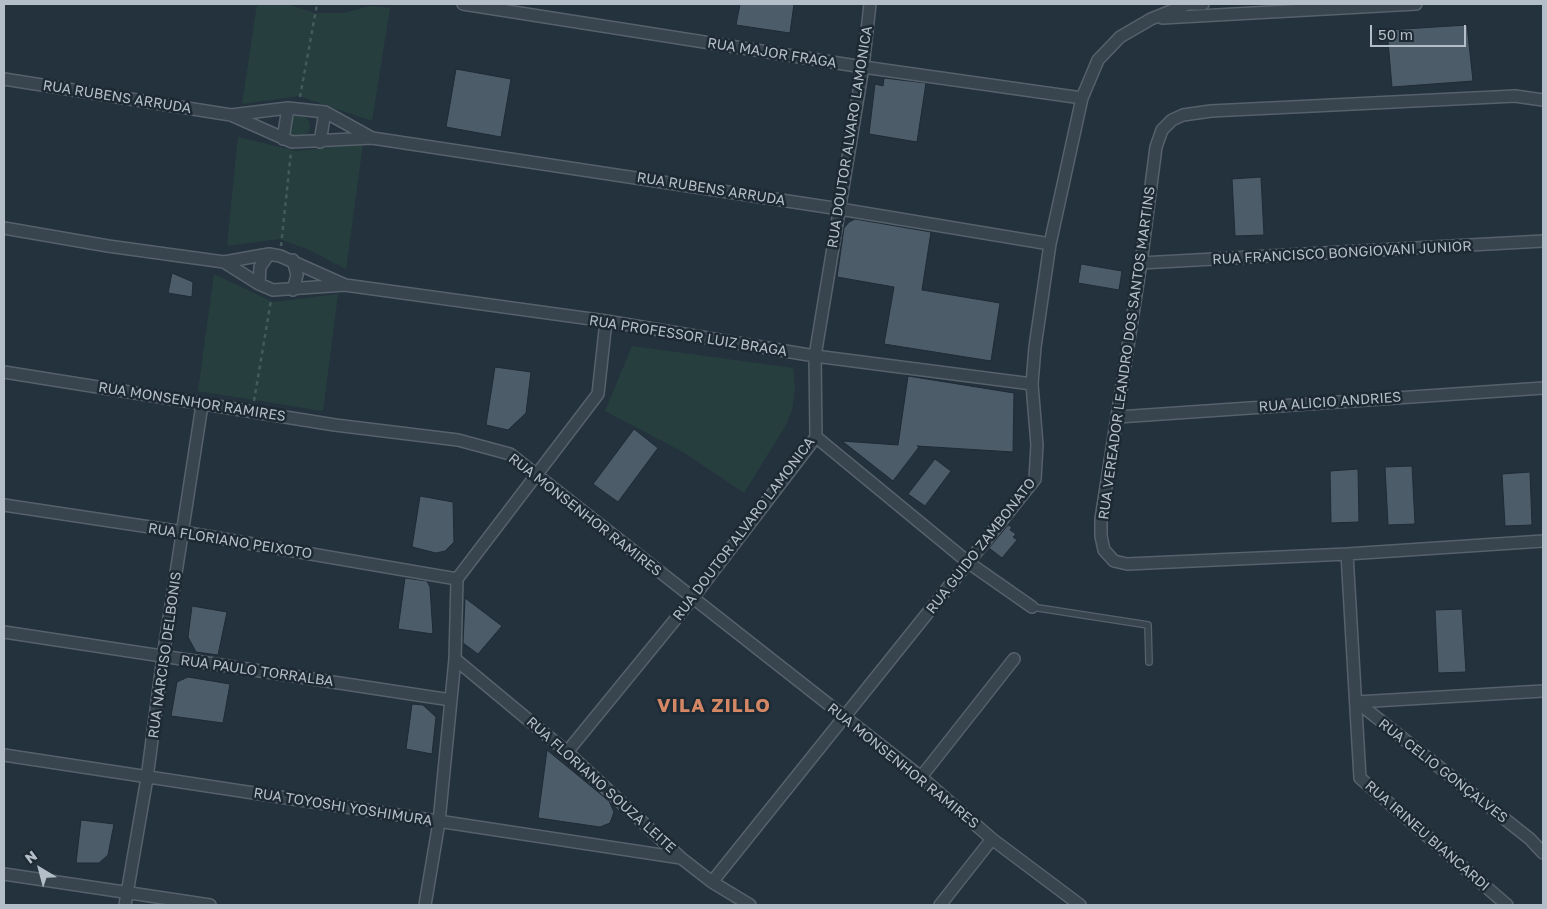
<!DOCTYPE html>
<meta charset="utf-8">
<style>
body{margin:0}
#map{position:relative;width:1547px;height:909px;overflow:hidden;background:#24323e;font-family:"Golos Text",sans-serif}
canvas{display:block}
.frame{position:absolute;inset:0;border:5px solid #b4bec9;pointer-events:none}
.north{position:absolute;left:15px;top:844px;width:50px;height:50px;-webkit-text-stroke:4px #1d2933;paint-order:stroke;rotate:323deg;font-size:14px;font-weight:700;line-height:20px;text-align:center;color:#b4bec9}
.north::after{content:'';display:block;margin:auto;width:18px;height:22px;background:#b4bec9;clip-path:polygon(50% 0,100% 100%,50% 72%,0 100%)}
.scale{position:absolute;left:1370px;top:25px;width:96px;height:22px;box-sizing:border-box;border:2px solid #b4bec9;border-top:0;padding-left:6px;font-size:15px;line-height:18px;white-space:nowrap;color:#b4bec9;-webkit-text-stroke:4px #1d2933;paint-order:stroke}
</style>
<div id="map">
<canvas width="1547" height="909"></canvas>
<div class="frame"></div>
<div class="north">N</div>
<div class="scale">50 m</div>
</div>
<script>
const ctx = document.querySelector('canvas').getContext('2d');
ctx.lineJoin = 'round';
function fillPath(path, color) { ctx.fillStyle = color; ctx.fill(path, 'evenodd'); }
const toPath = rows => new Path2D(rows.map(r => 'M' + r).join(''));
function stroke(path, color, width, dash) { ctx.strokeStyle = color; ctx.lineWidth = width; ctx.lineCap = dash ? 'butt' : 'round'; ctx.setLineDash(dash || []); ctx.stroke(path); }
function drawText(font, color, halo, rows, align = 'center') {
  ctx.font = font + ' "Golos Text",sans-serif'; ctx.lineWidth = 5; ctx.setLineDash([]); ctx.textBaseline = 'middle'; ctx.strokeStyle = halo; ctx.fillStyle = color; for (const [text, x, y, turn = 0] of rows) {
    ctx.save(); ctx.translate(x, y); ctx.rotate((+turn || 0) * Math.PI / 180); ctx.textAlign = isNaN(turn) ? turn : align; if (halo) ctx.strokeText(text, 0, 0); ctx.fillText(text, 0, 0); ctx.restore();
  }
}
fillPath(toPath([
 [257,4,286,4,315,13,343,13,371,6,390,8,372,121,299,96,242,104],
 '288 126a11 11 0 1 1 22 0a11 11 0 1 1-22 0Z',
 [238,137,296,151,363,144,346,269,307,249,279,239,227,246],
 [214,274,273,302,338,294,323,411,198,391],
 [632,346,793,368,795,387,792,410,786,425,744,493,683,452,605,411]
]), '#263f3e');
const building = toPath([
 [740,4,794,4,790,33,736,25,740,4],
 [1467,25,1473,81,1392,87,1387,30,1467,25],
 [456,69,511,79,501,137,446,127,456,69],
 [884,78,926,83,917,142,869,134,875,84,883,86,884,78],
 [1261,177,1264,235,1235,236,1232,179,1261,177],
 [855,219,931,232,922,290,1000,303,991,361,884,344,894,287,837,277,844,228,849,222,855,219],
 [1081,264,1122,271,1119,290,1078,283,1081,264],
 [172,273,193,282,192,297,168,293,172,273],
 [495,367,531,372,526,413,508,430,486,425,495,367],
 [908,376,1014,393,1013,452,917,446,919,447,893,481,842,441,898,445,908,376],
 [634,429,658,448,618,502,593,484,634,429],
 [935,459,951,471,925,506,908,494,935,459],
 [1412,466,1415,524,1388,525,1385,467,1412,466],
 [1358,469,1359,522,1331,523,1330,471,1358,469],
 [1530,472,1532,525,1505,526,1502,474,1530,472],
 [420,496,453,502,454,542,445,551,436,553,412,547,420,496],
 [1008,525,1012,527,1010,530,1016,534,1013,537,1017,540,1002,558,989,548,1008,525],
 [405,578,427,581,430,587,433,634,398,629,405,578],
 [465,598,502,626,478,654,463,643,465,598],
 [192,606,227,612,218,655,196,652,188,637,192,606],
 [1462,609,1466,672,1438,673,1435,610,1462,609],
 [188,677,230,684,223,723,171,716,177,682,188,677],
 [412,704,423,705,436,717,432,754,406,749,412,704],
 [547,750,609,801,614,812,610,823,600,827,538,818,547,750],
 [81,820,114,824,108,855,99,863,76,863,81,820]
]);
fillPath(building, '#4d5c69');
stroke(building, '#1f2b35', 1);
const service = toPath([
 [1032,607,1148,625,1149,662]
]);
const minor = toPath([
 [463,4,863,67,1082,98],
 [1162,18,1416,4],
 [4,79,231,115,288,108,325,112,372,138],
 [1543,100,1515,96,1211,111,1183,115,1172,120,1162,130,1156,147,1141,263,1101,519,1101,536,1104,550,1114,561,1127,564,1347,554,1543,541],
 [231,115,292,142,372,138,840,209,1050,244],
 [283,139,288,108],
 [320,142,325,112],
 [4,228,108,246,224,262,269,254,280,256,345,285],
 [293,260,297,275,293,290],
 [224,262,259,284,273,290,345,285,606,321,815,356,1032,384],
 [1141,263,1543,241],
 [259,284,260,267,269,254],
 [4,372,335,425,458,440,510,454,921,777,992,839,1080,905],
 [1118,417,1543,388],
 [816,437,969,563,1032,607],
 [4,505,183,532,457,579],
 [1347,554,1360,778,1507,905],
 [457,579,598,394,606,321],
 [4,632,451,700],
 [455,659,567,752,681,858,712,882,750,905],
 [1357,702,1530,839,1543,853],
 [1357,702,1543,691],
 [567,752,692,599,816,437,815,356,863,67,870,4],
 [4,755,681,858],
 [921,777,1014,659],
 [4,874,210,905],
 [712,882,1035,479,1037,445,1032,384,1035,347,1050,244,1082,98,1098,60,1120,37,1151,19,1188,4,1203,4],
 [125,905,147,778,163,657,202,405],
 [425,905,439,822,455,659,457,579],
 [940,905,992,839]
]);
stroke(service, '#56616c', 8);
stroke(minor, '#56616c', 14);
stroke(toPath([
 [300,97,317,4],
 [281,246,291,152],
 [254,401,271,300]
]), '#445b5b', 2.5, [4, 4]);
stroke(service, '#38444e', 5.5);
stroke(minor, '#38444e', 11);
drawText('14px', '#b4bec9', '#1d2933', [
 ["RUA MAJOR FRAGA",772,53,9],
 ["RUA RUBENS ARRUDA",117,97,9],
 ["RUA DOUTOR ALVARO LAMONICA",850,137,-81],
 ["RUA RUBENS ARRUDA",711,189,9],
 ["RUA FRANCISCO BONGIOVANI JUNIOR",1342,253,-3],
 ["RUA PROFESSOR LUIZ BRAGA",688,336,9],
 ["RUA VEREADOR LEANDRO DOS SANTOS MARTINS",1127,353,-82],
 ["RUA MONSENHOR RAMIRES",192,402,9],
 ["RUA ALICIO ANDRIES",1330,402,-4],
 ["RUA MONSENHOR RAMIRES",585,515,38],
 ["RUA DOUTOR ALVARO LAMONICA",744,529,-53],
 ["RUA FLORIANO PEIXOTO",230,541,9],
 ["RUA GUIDO ZAMBONATO",981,546,-52],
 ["RUA NARCISO DELBONIS",165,655,-82],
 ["RUA PAULO TORRALBA",257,671,8],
 ["RUA MONSENHOR RAMIRES",903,766,39],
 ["RUA CELIO GONÇALVES",1443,771,38],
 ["RUA FLORIANO SOUZA LEITE",601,785,42],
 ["RUA TOYOSHI YOSHIMURA",343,807,9],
 ["RUA IRINEU BIANCARDI",1427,836,41]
]);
ctx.letterSpacing = '1px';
drawText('bold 19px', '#d48764', '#1d2933', [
 ["VILA ZILLO",714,706]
]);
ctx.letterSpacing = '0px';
</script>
